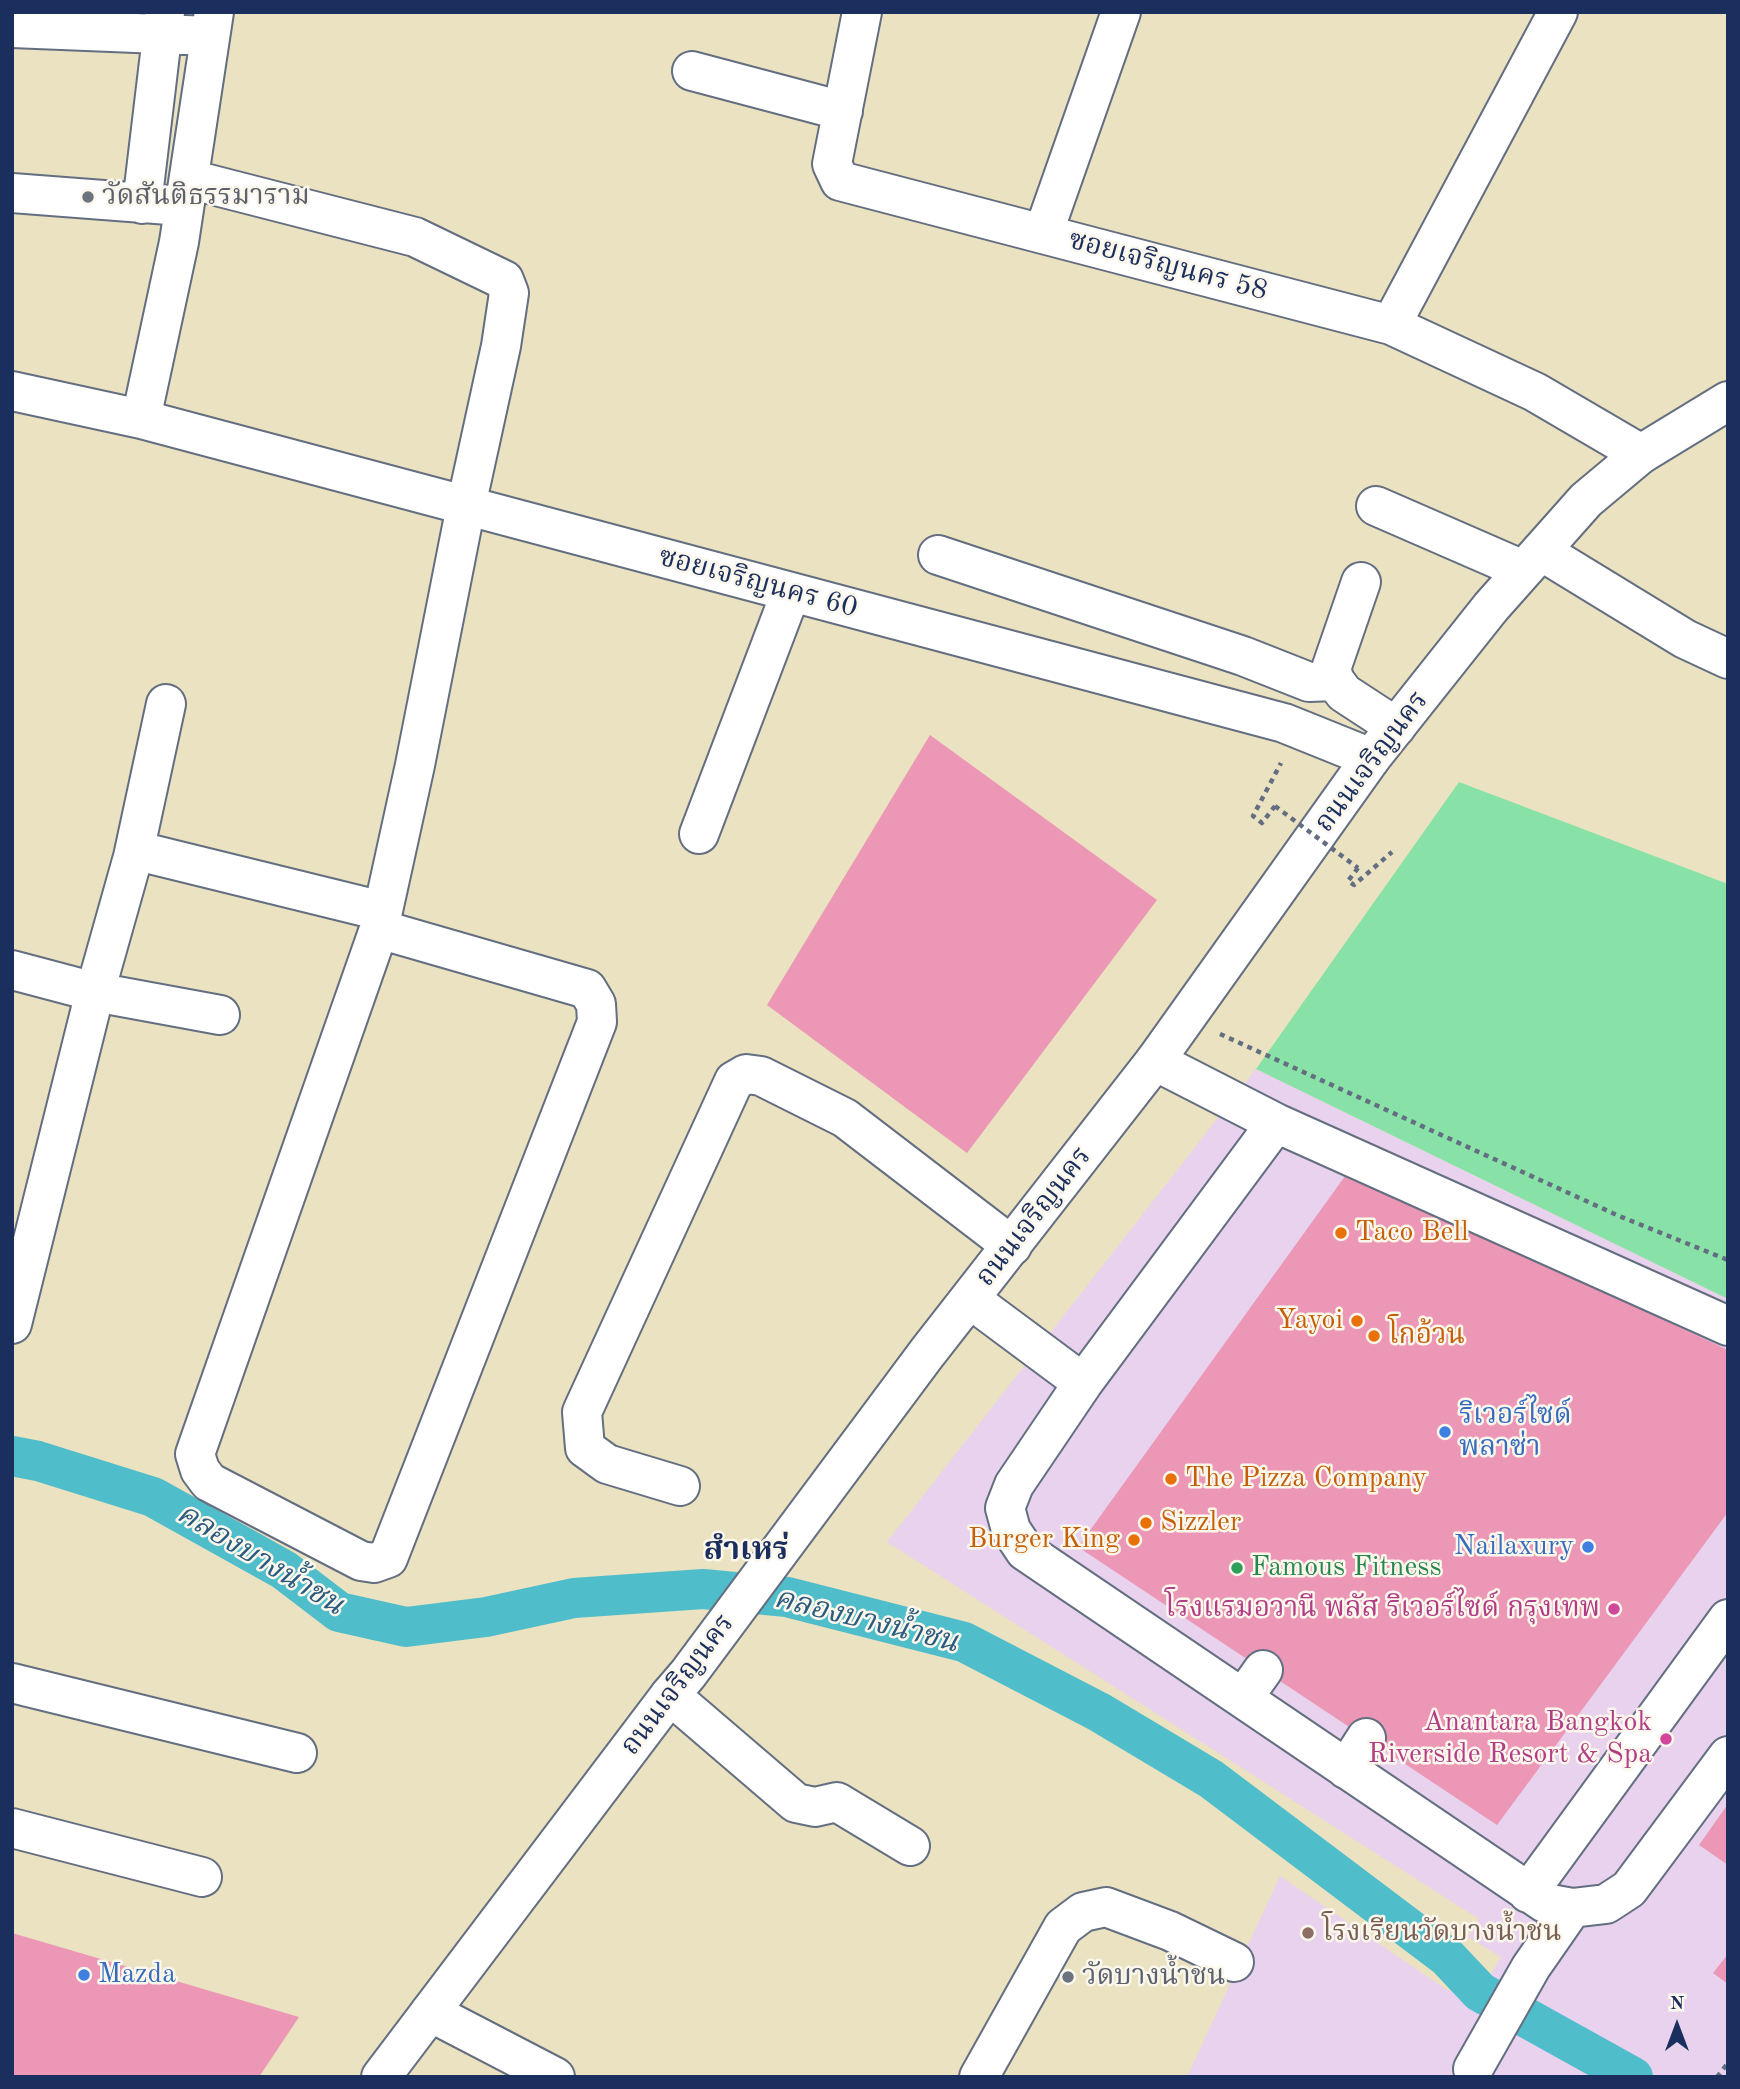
<!DOCTYPE html>
<meta charset="utf-8">
<style>
body{margin:0}
#map{position:relative;width:1740px;height:2089px;overflow:hidden;background:#eae2c0;font-family:"Old Standard TT",serif}
canvas{display:block}
.frame{position:absolute;inset:0;border:14px solid #1b2f5e;pointer-events:none}
.north{position:absolute;left:1642px;top:1991px;width:70px;height:70px;-webkit-text-stroke:5px #fbf7ec;paint-order:stroke;rotate:0deg;font-size:19px;font-weight:700;line-height:28px;text-align:center;color:#1b2f5e}
.north::after{content:'';display:block;margin:auto;width:24px;height:32px;background:#1b2f5e;clip-path:polygon(50% 0,100% 100%,50% 72%,0 100%)}
</style>
<div id="map">
<canvas width="1740" height="2089"></canvas>
<div class="frame"></div>
<div class="north">N</div>
</div>
<script>
const ctx = document.querySelector('canvas').getContext('2d');
ctx.lineJoin = 'round';
function fillPath(path, color) { ctx.fillStyle = color; ctx.fill(path, 'evenodd'); }
const toPath = rows => new Path2D(rows.map(r => 'M' + r).join(''));
function stroke(path, color, width, dash) { ctx.strokeStyle = color; ctx.lineWidth = width; ctx.lineCap = dash ? 'butt' : 'round'; ctx.setLineDash(dash || []); ctx.stroke(path); }
function drawText(font, color, halo, rows, align = 'center') {
  ctx.font = font + ' "Old Standard TT","Noto Serif Thai",serif'; ctx.lineWidth = 5; ctx.setLineDash([]); ctx.textBaseline = 'middle'; ctx.strokeStyle = halo; ctx.fillStyle = color; for (const [text, x, y, turn = 0] of rows) {
    ctx.save(); ctx.translate(x, y); ctx.rotate((+turn || 0) * Math.PI / 180); ctx.textAlign = isNaN(turn) ? turn : align; if (halo) ctx.strokeText(text, 0, 0); ctx.fillText(text, 0, 0); ctx.restore();
  }
}
fillPath(toPath([
 [1256,1069,1728,1299,1728,2077,1187,2077,1280,1876,1447,1990,1480,1992,1501,1957,1468,1937,1479,1919,887,1542]
]), '#e8d2ee');
fillPath(toPath([
 [1459,782,1728,884,1728,1299,1256,1069]
]), '#88e2a7');
stroke(toPath([
 [12,1456,38,1461,153,1497,284,1570,339,1612,406,1627,486,1617,574,1598,703,1589,787,1597,964,1642,1099,1712,1211,1779,1447,1957,1480,1992,1633,2077]
]), '#50bdcb', 40);
fillPath(toPath([
 [930,735,1157,900,967,1153,767,1005],
 [1348,1172,1728,1350,1728,1512,1497,1825,1078,1547],
 [1728,1804,1728,1865,1699,1845],
 [12,1933,299,2017,259,2077,12,2077],
 [1728,1954,1728,1984,1713,1973]
]), '#eb97b5');
const minor = toPath([
 [862,12,832,164,840,181,1391,325,1535,392,1641,454],
 [12,28,210,36],
 [692,71,843,111],
 [189,179,415,237,504,280,509,293,501,346,466,506,415,765,379,929,195,1454,200,1470,209,1482,361,1561,374,1563,388,1558,597,1022,596,1004,587,989,379,929],
 [12,193,169,205],
 [142,204,165,12],
 [1043,234,1121,12],
 [1391,325,1558,12],
 [12,391,141,419,1284,723,1371,758],
 [141,419,179,242,214,12],
 [1376,506,1523,570],
 [1541,551,1685,639,1728,659],
 [938,555,1243,656,1309,682,1335,681],
 [1361,582,1331,669,1335,681,1344,693,1396,727],
 [699,834,791,592],
 [133,857,146,853,382,911],
 [12,970,95,992,220,1015],
 [1155,1061,1276,1123,1728,1326],
 [1276,1123,1083,1383,1014,1485,1005,1508,1011,1530,1025,1551,1545,1903,1572,1908,1606,1904,1629,1889,1728,1756],
 [970,1299,1083,1383],
 [12,1324,95,992,133,857,166,704],
 [680,1486,607,1464,585,1448,582,1412,734,1081,746,1074,761,1076,845,1118,1012,1246],
 [12,1683,297,1753],
 [670,1695,796,1803,815,1807,837,1802,910,1846],
 [1243,1698,1263,1670],
 [1346,1769,1366,1738],
 [12,1828,202,1877],
 [1528,1893,1728,1619],
 [430,2012,555,2077],
 [1473,2069,1531,1967,1572,1908],
 [979,2077,1063,1927,1083,1912,1106,1907,1170,1931,1234,1962]
]);
const major = toPath([
 [381,2077,670,1695,688,1674,927,1353,1155,1061,1371,758,1491,607,1586,500,1641,454,1728,401]
]);
stroke(minor, '#636e80', 42);
stroke(major, '#636e80', 42);
stroke(toPath([
 [1275,806,1262,823,1253,816,1281,763],
 [1358,868,1348,881,1354,885,1392,852],
 [1220,1034,1619,1216,1728,1260],
 [1717,2077,1728,2063]
]), '#636e80', 4.5, [5, 5]);
stroke(minor, '#fff', 38);
stroke(major, '#fff', 38);
stroke(toPath([
 [1275,806,1358,868]
]), '#636e80', 4.5, [5, 5]);
for (const [x, y, r, color] of [
 [88,197,7,"#6b7280"],
 [1341,1233,7,"#e8710a"],
 [1357,1321,7,"#e8710a"],
 [1374,1336,7,"#e8710a"],
 [1445,1432,7,"#3f7fe0"],
 [1171,1479,7,"#e8710a"],
 [1146,1523,7,"#e8710a"],
 [1134,1540,7,"#e8710a"],
 [1588,1547,7,"#3f7fe0"],
 [1237,1568,7,"#2e9e5b"],
 [1614,1609,7,"#d1479c"],
 [1666,1739,7,"#d1479c"],
 [1308,1933,7,"#8d6e63"],
 [84,1975,7,"#3f7fe0"],
 [1068,1977,7,"#6b7280"]
]) { const dot = new Path2D(); dot.arc(x, y, r, 0, 2 * Math.PI); ctx.fillStyle = color; ctx.fill(dot); stroke(dot, '#fbf7ec', 2.5); }
drawText('28px', '#5b616d', '#fbf7ec', [
 ["วัดสันติธรรมาราม",102,197],
 ["วัดบางน้ำชน",1082,1977]
], 'left');
drawText('28px', '#1b2f5e', '#fbf7ec', [
 ["ซอยเจริญนคร 58",1168,266,15],
 ["ซอยเจริญนคร 60",758,583,15],
 ["ถนนเจริญนคร",1372,762,-53],
 ["ถนนเจริญนคร",1034,1217,-52],
 ["ถนนเจริญนคร",678,1685,-53]
]);
drawText('28px', '#c56008', '#fbf7ec', [
 ["Taco Bell",1355,1233],
 ["Yayoi",1343,1321,"right"],
 ["โกอ้วน",1388,1336],
 ["The Pizza Company",1185,1479],
 ["Sizzler",1160,1523],
 ["Burger King",1120,1540,"right"]
], 'left');
drawText('28px', '#366cbe', '#fbf7ec', [
 ["ริเวอร์ไซด์",1459,1416],
 ["พลาซ่า",1459,1448],
 ["Nailaxury",1574,1547,"right"],
 ["Mazda",98,1975]
], 'left');
drawText('28px', '#27864d', '#fbf7ec', [
 ["Famous Fitness",1251,1568]
], 'left');
drawText('28px', '#b23c85', '#fbf7ec', [
 ["โรงแรมอวานี พลัส ริเวอร์ไซด์ กรุงเทพ",1600,1609],
 ["Anantara Bangkok",1652,1723],
 ["Riverside Resort & Spa",1652,1755]
], 'right');
drawText('28px', '#785e54', '#fbf7ec', [
 ["โรงเรียนวัดบางน้ำชน",1322,1933]
], 'left');
drawText('italic 30px', '#2b5a7f', '#fbf7ec', [
 ["คลองบางน้ำชน",260,1560,31],
 ["คลองบางน้ำชน",866,1621,14]
]);
drawText('bold 32px', '#1b2f5e', '#fbf7ec', [
 ["สำเหร่",746,1551]
]);
</script>
